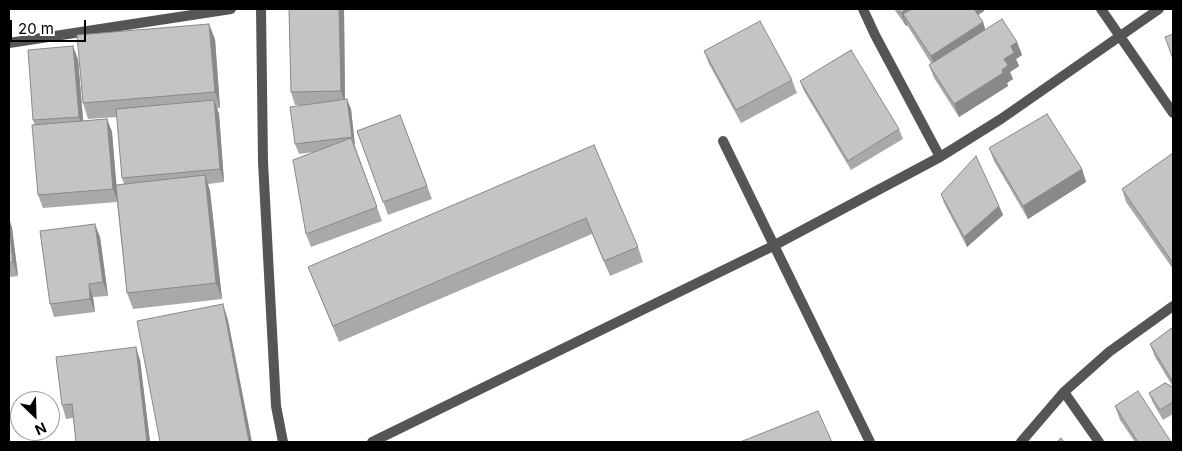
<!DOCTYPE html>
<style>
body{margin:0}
#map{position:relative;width:1182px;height:451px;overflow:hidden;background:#fff;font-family:Inter,sans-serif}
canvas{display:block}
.frame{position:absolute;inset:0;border:10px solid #000;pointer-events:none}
.north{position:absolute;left:10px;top:391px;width:50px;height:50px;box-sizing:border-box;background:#fff;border:1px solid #999;border-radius:50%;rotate:156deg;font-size:14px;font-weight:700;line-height:20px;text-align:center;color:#000}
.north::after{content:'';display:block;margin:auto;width:18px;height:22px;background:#000;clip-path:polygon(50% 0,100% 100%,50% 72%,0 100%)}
.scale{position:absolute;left:10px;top:20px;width:76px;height:22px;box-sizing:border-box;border:2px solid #000;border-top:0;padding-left:6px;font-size:15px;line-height:18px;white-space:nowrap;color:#000;-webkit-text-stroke:4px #fff;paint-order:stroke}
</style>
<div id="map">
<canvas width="1182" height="451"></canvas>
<div class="frame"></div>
<div class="north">N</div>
<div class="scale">20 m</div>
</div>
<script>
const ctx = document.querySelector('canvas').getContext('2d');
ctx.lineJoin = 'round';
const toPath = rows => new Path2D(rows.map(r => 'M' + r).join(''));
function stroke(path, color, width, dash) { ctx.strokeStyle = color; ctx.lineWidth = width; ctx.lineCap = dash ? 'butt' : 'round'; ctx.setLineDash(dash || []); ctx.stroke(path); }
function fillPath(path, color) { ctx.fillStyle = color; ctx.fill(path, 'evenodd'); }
stroke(toPath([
 [863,9,875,35,940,157],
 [1101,9,1173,113],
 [9,43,231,9],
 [723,141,870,442],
 [1064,392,1099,442],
 [372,442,773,246,940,157,1001,119,1159,9],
 [1021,442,1064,392,1109,352,1173,306]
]), '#555', 10);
stroke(toPath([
 [261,9,263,162,276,406,283,442]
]), '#555', 10);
fillPath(toPath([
 [9,9,20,9,9,10],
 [289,9,344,9,345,99,351,109,355,146,382,221,311,247,306,234,314,152,299,154,295,144,306,105,295,105,291,92],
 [894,9,983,9,984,11,978,15,983,22,985,29,1017,42,1022,55,1016,59,1019,66,1010,72,1013,79,1007,83,1008,86,959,117,934,78,929,65,931,63,907,25,906,26],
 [215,39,220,108,217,108,219,114,224,182,208,184,210,191,222,299,133,309,127,293,117,202,43,208,38,195,35,125,33,120,78,59,83,121,107,119,112,132,116,185,124,184,122,178,117,117,88,119,83,103],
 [704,51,792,80,797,93,741,123,709,64],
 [800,81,899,129,903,139,851,170,804,91],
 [400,115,432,199,388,215,357,131],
 [594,145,638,247,643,262,610,276,592,234,339,342,314,282,308,267],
 [989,148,1082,169,1086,182,1028,219,994,161],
 [1173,153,1173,269,1126,202,1122,189],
 [941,194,999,206,1003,215,967,247,944,203],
 [9,218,12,228,18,276,9,277],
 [100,237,108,296,93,297,95,312,54,317,50,304],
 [1173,327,1173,414,1163,420,1153,403,1149,393,1173,387,1155,357,1150,344],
 [140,360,150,442,76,442,73,418,66,419,62,405],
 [1115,406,1171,442,1173,442,1135,442,1120,420]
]), '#a9a9a9');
fillPath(toPath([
 [339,9,344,9,345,104,341,91],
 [906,9,931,9,903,14,907,25,906,26,901,13],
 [972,9,983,9,984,11,975,17],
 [983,22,987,35,936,69,931,56],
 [209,24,215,39,220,108,215,92],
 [1017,42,1022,55,1016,59,1019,66,1010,72,1013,79,1007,83,1008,86,959,117,954,104,1002,70,1004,59,1011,46],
 [73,46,78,59,84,130,79,117],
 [347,99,351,109,355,146,352,137],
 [214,100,219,114,224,182,220,169],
 [107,119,112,132,118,202,113,189],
 [1082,169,1086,182,1028,219,1023,206],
 [205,175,210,191,222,299,216,283],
 [999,206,1003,215,967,247,964,237],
 [9,218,12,228,18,276,13,262,9,224],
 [95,224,100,237,108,296,103,282],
 [89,284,93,297,95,312,90,299],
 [223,304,228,320,252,442,249,442],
 [136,347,140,360,150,442,147,442]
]), '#898989');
const building = toPath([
 [289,9,339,9,341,91,291,92,289,9],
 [898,9,906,9,901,13,898,9],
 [912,9,974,9,983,22,931,56,903,14,912,9],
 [1002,19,1017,42,1011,46,1014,53,1004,59,1008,65,1002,70,1003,73,954,104,929,65,1002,19],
 [760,21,792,80,736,110,704,51,760,21],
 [209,24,215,92,83,103,77,35,209,24],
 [1173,34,1173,59,1165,37,1173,34],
 [73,46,79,117,33,120,28,50,73,46],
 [851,50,899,129,848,161,800,81,851,50],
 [347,99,352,137,295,144,290,107,347,99],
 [214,100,220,169,122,178,116,109,214,100],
 [1047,114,1082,169,1023,206,989,148,1047,114],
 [400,115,427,186,383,202,357,131,400,115],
 [107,119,113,189,38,195,32,125,107,119],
 [351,138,377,207,306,234,293,160,351,138],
 [594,145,638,247,604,261,586,218,333,326,308,267,594,145],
 [1173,153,1173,263,1122,189,1173,153],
 [976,156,999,206,964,237,941,194,976,156],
 [205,175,216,283,127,293,116,185,205,175],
 [9,224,13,262,9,263,9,224],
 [95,224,103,282,89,284,90,299,50,304,40,231,95,224],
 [223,304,249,442,160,442,137,321,223,304],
 [1173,327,1173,382,1150,344,1173,327],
 [136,347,147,442,76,442,72,404,62,405,56,357,136,347],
 [1165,383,1173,387,1173,402,1160,410,1149,393,1165,383],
 [1138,391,1171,442,1173,441,1173,442,1138,442,1115,406,1138,391],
 [818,411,832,442,740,442,818,411],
 [1061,438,1064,442,1057,442,1061,438]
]);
fillPath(building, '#c4c4c4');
stroke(building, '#898989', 1);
</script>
